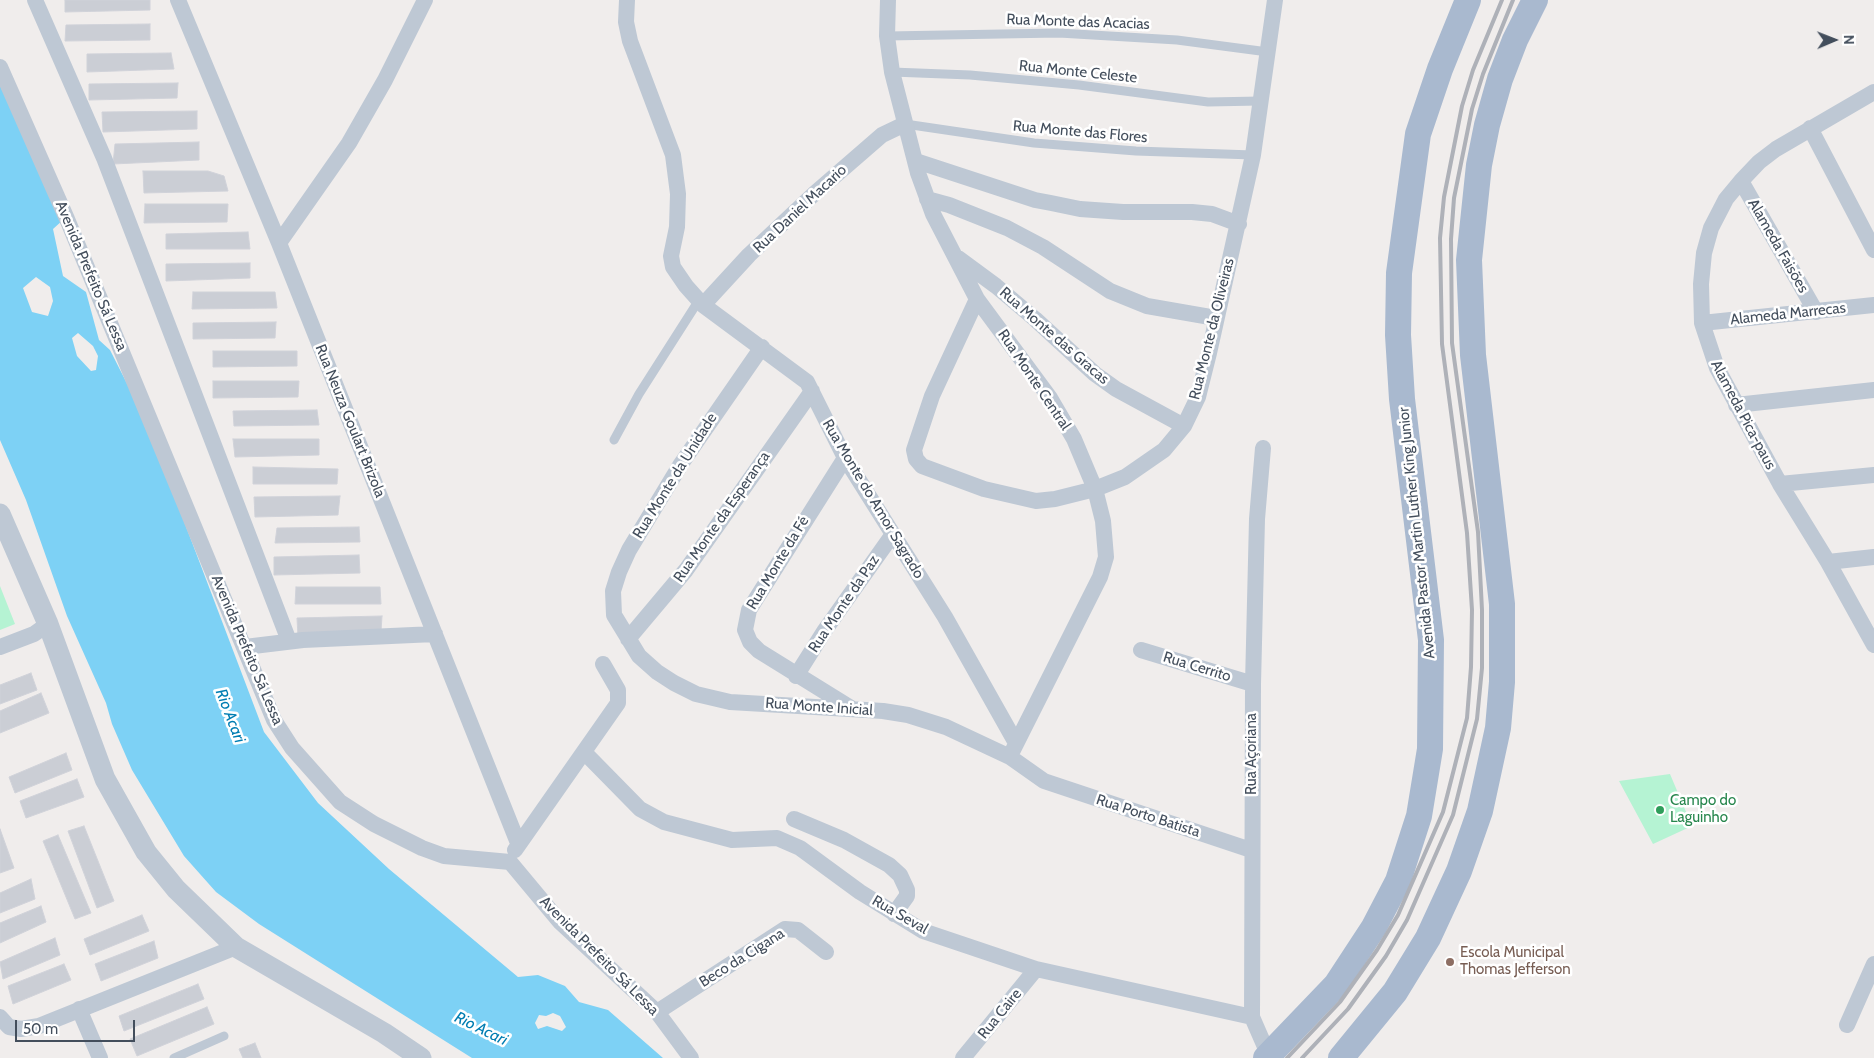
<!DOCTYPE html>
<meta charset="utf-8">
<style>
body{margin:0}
#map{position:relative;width:1874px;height:1058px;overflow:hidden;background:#f0edec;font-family:Cabin,sans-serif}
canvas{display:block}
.north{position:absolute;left:1809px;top:15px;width:50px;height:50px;-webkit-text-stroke:4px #fff;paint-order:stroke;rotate:89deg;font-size:14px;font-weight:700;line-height:20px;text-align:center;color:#434e5c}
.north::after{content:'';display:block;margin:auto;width:18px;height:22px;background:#434e5c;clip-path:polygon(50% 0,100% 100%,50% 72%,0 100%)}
.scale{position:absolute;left:15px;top:1020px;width:120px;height:22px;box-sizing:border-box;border:2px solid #434e5c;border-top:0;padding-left:6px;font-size:15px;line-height:18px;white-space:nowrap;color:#434e5c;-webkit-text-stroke:4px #fff;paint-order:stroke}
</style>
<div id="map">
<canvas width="1874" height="1058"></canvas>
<div class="north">N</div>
<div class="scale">50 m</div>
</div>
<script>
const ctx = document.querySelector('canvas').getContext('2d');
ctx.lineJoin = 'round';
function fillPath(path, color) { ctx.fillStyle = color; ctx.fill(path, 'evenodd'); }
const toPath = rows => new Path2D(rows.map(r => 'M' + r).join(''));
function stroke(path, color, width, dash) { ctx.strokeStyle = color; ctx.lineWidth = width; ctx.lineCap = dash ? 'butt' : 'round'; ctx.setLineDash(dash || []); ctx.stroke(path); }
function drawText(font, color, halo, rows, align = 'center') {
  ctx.font = font + ' Cabin,sans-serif'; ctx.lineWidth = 5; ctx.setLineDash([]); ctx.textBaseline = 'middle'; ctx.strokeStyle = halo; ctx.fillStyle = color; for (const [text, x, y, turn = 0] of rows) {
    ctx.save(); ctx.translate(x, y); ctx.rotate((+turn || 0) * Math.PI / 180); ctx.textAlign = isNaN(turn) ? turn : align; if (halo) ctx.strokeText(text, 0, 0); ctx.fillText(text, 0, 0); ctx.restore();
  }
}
fillPath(toPath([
 [0,586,15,624,0,630],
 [1670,774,1692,826,1653,844,1619,781]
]), '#b5f3d3');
fillPath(toPath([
 [0,78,63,220,53,229,63,276,86,292,99,340,110,350,146,421,264,732,318,803,389,869,518,977,538,975,565,986,579,1002,608,1010,663,1058,472,1058,259,924,216,892,184,856,132,770,112,724,106,703,67,616,26,500,0,440],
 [36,277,50,287,53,301,48,316,32,312,23,288],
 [78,333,93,346,98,356,96,370,91,371,77,356,72,338],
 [553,1013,560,1016,566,1027,562,1031,547,1026,538,1029,535,1023,539,1015,546,1016]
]), '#7dd1f5');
const building = toPath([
 [65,0,150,0,150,10,65,12,65,0],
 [150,24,150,40,65,41,66,25,150,24],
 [171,53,174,69,87,72,87,54,171,53],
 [178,83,177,98,89,100,89,84,178,83],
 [197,111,197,129,103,132,102,112,197,111],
 [199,142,199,160,113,164,115,144,199,142],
 [143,171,208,171,224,176,228,191,144,193,143,171],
 [145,204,228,204,227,222,144,223,145,204],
 [248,232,250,249,166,249,166,234,248,232],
 [250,263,250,278,166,281,166,264,250,263],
 [193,292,275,292,277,308,192,309,193,292],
 [276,322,275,338,193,339,193,323,276,322],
 [213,351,297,351,297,366,213,367,213,351],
 [213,381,299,381,298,397,213,398,213,381],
 [317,410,319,425,234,426,233,411,317,410],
 [233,439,319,439,319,455,235,457,233,439],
 [253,467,338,469,337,484,253,484,253,467],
 [340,496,338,515,255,517,254,497,340,496],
 [359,527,360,542,275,543,277,528,359,527],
 [359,555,360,573,274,575,274,557,359,555],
 [296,587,380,587,381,604,295,604,296,587],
 [382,616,381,632,298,637,297,618,382,616],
 [31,673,37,690,0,704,0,685,31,673],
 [41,693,49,713,0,733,0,711,41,693],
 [66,753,72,770,15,793,9,777,66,753],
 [77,779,84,797,26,818,20,801,77,779],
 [84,826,114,901,97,908,68,831,84,826],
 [0,829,14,868,0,873,0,829],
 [58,835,91,913,75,919,43,841,58,835],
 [31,879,35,899,0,913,0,893,31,879],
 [41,906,46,922,0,943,0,923,41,906],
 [142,915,149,931,90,955,84,939,142,915],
 [55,938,60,955,3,979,0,962,55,938],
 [154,941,158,958,101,981,95,964,154,941],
 [64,964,71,980,13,1004,8,986,64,964],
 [198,984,204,999,124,1031,119,1016,198,984],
 [207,1007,214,1024,137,1056,130,1039,207,1007],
 [255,1043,261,1058,243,1058,239,1049,255,1043]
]);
fillPath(building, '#cbced5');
stroke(building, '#d0d2d9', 1);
stroke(toPath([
 [887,36,1059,33,1177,40,1268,52],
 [892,72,970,75,1079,85,1208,102,1260,101],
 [905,124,1034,143,1136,151,1253,155],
 [614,440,639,394,699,300],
 [174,1058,224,1036]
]), '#bec8d4', 9);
stroke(toPath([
 [35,0,104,158,289,641],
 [178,0,279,243,518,843],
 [627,0,626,22,630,41,673,155,678,194,677,227,671,256,673,267,686,286,703,305,807,382,845,458,945,617,1016,743],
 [888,0,887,36,892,72,918,173,933,214,977,299,1050,398,1074,439,1095,489,1103,521,1106,557,1100,577,1013,750],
 [0,67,67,219,274,720,292,748,340,802,374,824,422,848,444,856,510,862,560,922,657,1012,691,1058],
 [1874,92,1776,149,1759,162,1741,181,1726,199,1711,228,1704,253,1701,284,1702,323,1717,368,1780,484,1828,562,1874,645],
 [1810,128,1874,250],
 [916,161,1035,200,1051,203,1080,209,1123,212,1192,212,1212,214,1239,224],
 [1741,181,1816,312],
 [927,199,949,205,1007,228,1043,247,1110,291,1147,306,1216,318],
 [279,243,349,143,385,80,425,0],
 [958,258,996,286,1035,319,1095,374,1116,389,1184,426],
 [977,299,932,396,914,450,916,459,922,466,984,489,1036,501,1055,499,1095,489,1125,477,1164,450,1184,426,1198,397,1209,353,1253,155,1275,0],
 [703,305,749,255,814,194,882,135,905,124],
 [1702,323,1874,305],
 [762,347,681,464,629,550,619,572,613,591,614,615,639,656,657,672,674,683,696,694,730,702,883,711,908,715,946,727,1010,757,1044,781,1251,850],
 [1736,405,1874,390],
 [1263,448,1257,519,1253,684,1252,1017,1269,1056],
 [845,458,749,610,745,630,750,642,759,651,851,708],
 [1780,484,1874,475],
 [1828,562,1874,557],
 [628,639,686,570,812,391],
 [0,647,34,634,48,624],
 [245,647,303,640,435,634],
 [1141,650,1253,684],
 [796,676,825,630,893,534],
 [584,752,640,809,664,822,732,840,777,838,800,848,860,892,923,931,1036,969,1252,1017],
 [794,819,844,840,889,865,900,875,907,890,907,896,894,914],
 [515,850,618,703,618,690,603,664],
 [79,1009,100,1058],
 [657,1012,785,929,798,930,826,952],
 [0,1017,9,1027,21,1029,39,1026,236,947],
 [1847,1025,1874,964],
 [963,1058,1036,969]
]), '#bec8d4', 16);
stroke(toPath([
 [0,514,48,624,105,779,146,852,176,889,236,947,384,1033,421,1058]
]), '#bec8d4', 21);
stroke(toPath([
 [1266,1058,1336,985,1374,927,1398,881,1419,816,1430,749,1431,640,1402,399,1398,335,1399,273,1418,134,1440,69,1468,0],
 [1341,1058,1395,992,1428,938,1459,871,1480,811,1498,728,1502,682,1502,604,1473,355,1469,260,1479,165,1487,125,1500,79,1515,40,1535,0]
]), '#a9b9cf', 26);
stroke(toPath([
 [1287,1058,1340,1002,1377,950,1398,915,1443,812,1467,718,1471,667,1472,610,1467,533,1442,344,1440,238,1444,197,1462,106,1473,70,1502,0],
 [1302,1058,1348,1009,1386,956,1407,920,1453,815,1477,719,1482,668,1482,610,1478,532,1452,343,1451,239,1454,198,1472,109,1483,74,1513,0]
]), '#aeb1b8', 4);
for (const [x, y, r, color] of [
 [1660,810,5,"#2e9e5b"],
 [1450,962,5,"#8d6e63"]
]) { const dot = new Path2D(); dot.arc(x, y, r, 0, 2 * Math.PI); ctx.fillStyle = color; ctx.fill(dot); stroke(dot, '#fff', 2); }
drawText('15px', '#434e5c', '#fff', [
 ["Rua Monte das Acacias",1078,22,2],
 ["Rua Monte Celeste",1078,72,6],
 ["Rua Monte das Flores",1080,132,5],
 ["Rua Daniel Macario",800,209,-43],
 ["Alameda Faisões",1778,246,60],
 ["Avenida Prefeito Sá Lessa",91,276,67],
 ["Alameda Marrecas",1788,314,-6],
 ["Rua Monte da Oliveiras",1212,329,-76],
 ["Rua Monte das Gracas",1054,336,41],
 ["Rua Monte Central",1034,380,56],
 ["Alameda Pica-paus",1743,415,62],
 ["Rua Neuza Goulart Brizola",350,421,68],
 ["Rua Monte da Unidade",675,476,-58],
 ["Rua Monte do Amor Sagrado",873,499,59],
 ["Rua Monte da Esperança",722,517,-55],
 ["Avenida Pastor Martin Luther King Junior",1417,533,-96],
 ["Rua Monte da Fé",778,563,-59],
 ["Rua Monte da Paz",844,604,-56],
 ["Avenida Prefeito Sá Lessa",247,650,67],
 ["Rua Cerrito",1197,667,17],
 ["Rua Monte Inicial",819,707,4],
 ["Rua Açoriana",1252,754,-90],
 ["Rua Porto Batista",1148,816,18],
 ["Rua Seval",900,915,30],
 ["Avenida Prefeito Sá Lessa",599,956,45],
 ["Beco da Cigana",742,958,-32],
 ["Rua Caire",1000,1014,-51]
]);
drawText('15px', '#27864d', '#fff', [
 ["Campo do",1670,801],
 ["Laguinho",1670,818]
], 'left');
drawText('15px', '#785e54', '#fff', [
 ["Escola Municipal",1460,953],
 ["Thomas Jefferson",1460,970]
], 'left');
drawText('italic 16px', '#007db2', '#fff', [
 ["Rio Acari",230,716,69],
 ["Rio Acari",481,1029,26]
]);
</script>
